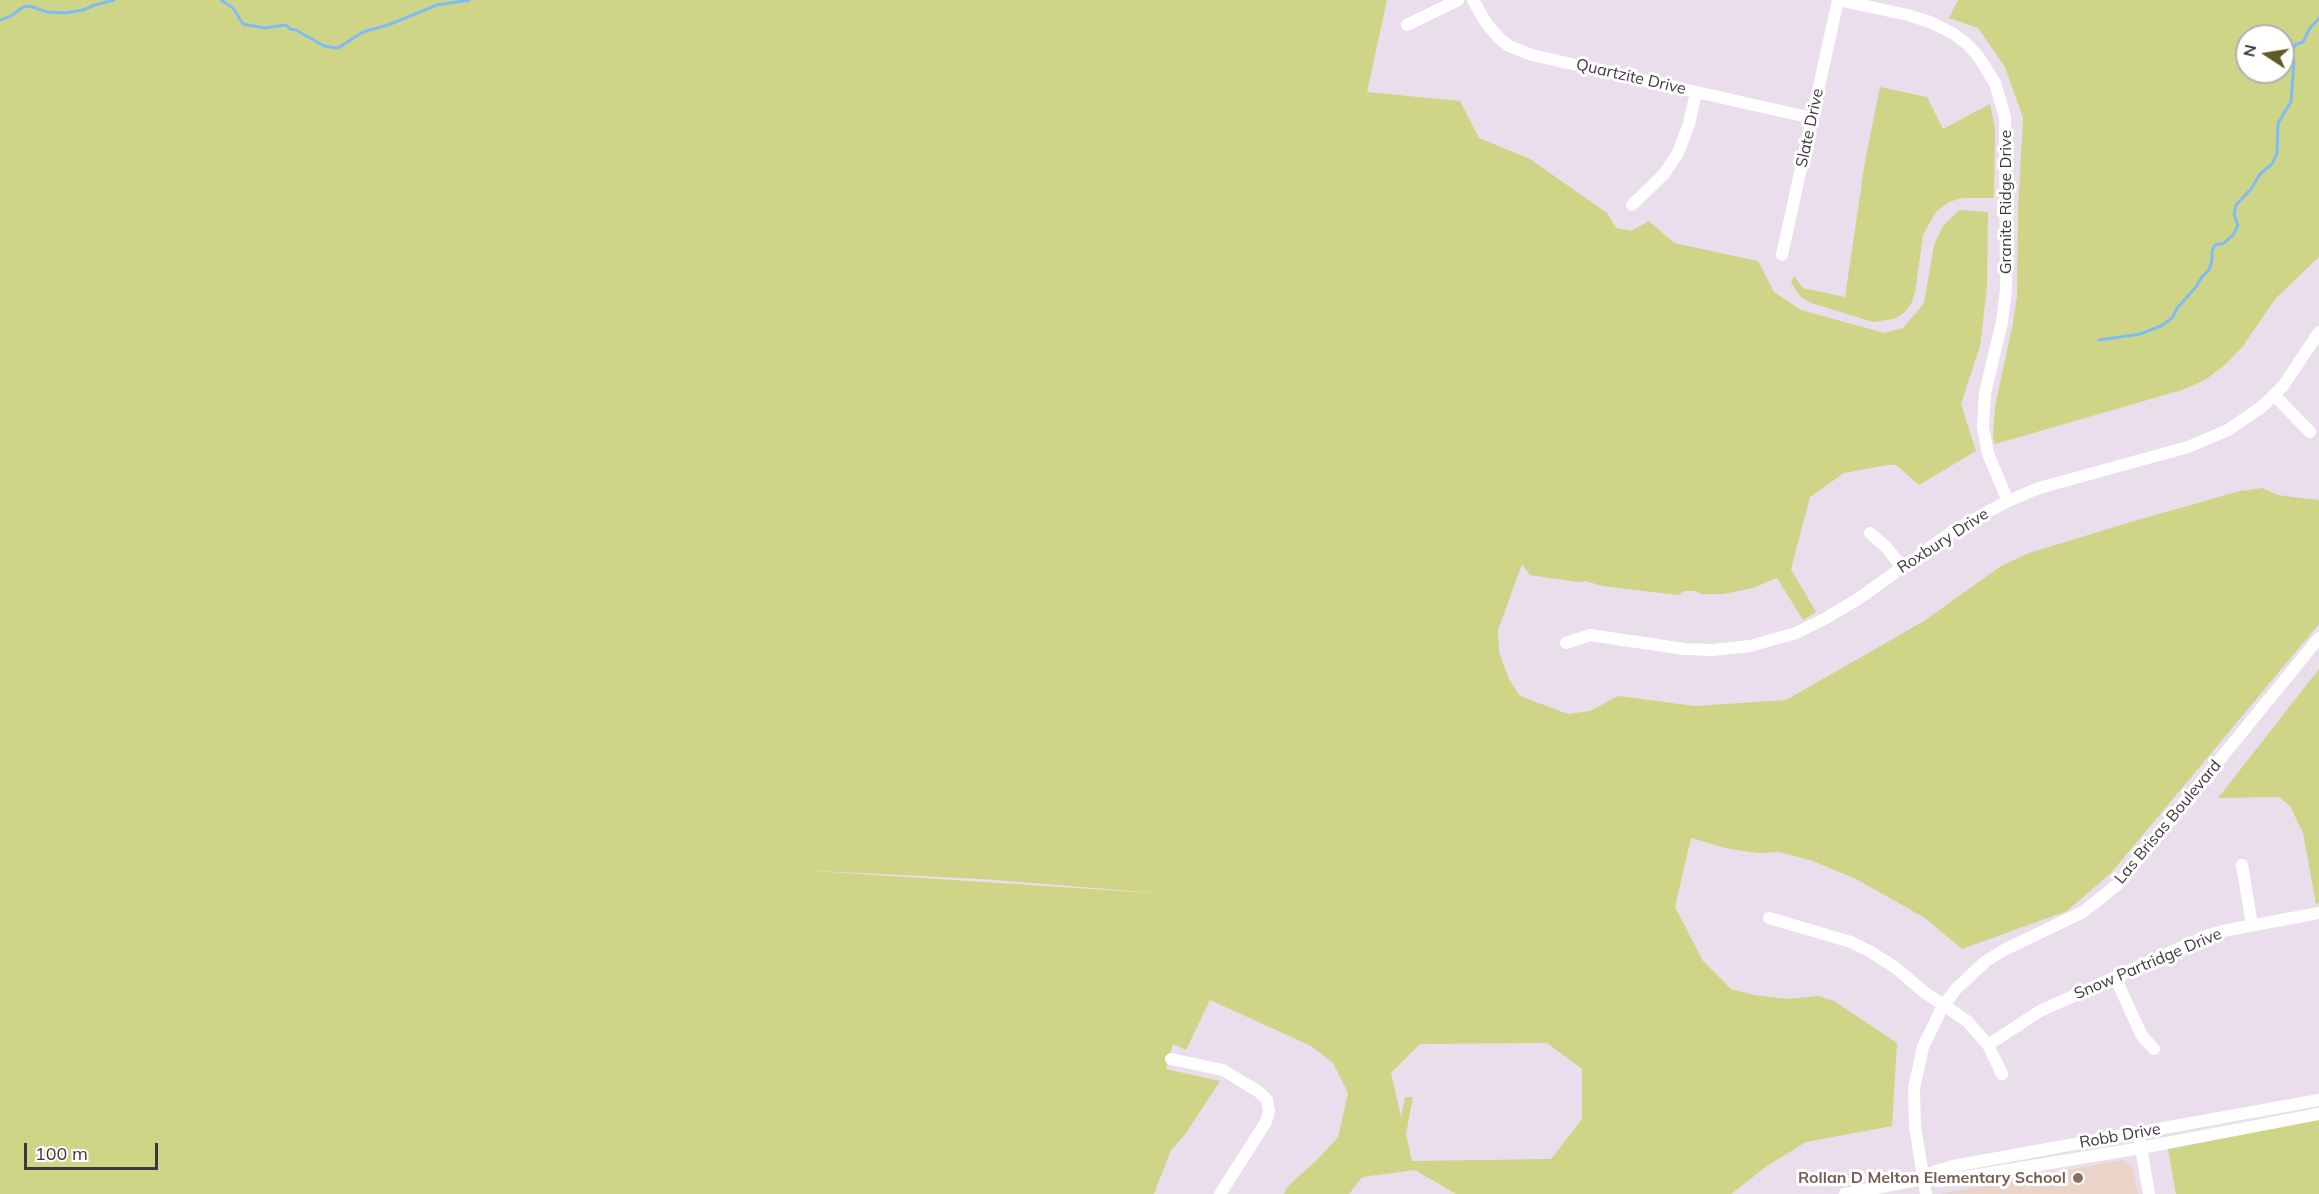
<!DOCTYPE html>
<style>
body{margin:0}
#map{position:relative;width:2319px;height:1194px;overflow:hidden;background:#eadeed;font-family:Mulish,sans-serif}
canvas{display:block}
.north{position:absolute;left:2235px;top:24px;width:60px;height:60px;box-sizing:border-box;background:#fff;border:2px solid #b1afb2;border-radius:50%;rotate:282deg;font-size:16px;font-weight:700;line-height:24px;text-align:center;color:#3d383e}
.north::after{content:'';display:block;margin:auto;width:21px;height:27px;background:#605a27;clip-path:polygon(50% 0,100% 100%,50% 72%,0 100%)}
.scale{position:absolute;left:24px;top:1143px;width:134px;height:27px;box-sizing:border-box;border:3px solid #3d383e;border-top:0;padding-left:8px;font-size:18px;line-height:21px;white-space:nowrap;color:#3d383e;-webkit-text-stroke:4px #fff;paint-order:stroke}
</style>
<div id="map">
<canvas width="2319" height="1194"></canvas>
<div class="north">N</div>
<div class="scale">100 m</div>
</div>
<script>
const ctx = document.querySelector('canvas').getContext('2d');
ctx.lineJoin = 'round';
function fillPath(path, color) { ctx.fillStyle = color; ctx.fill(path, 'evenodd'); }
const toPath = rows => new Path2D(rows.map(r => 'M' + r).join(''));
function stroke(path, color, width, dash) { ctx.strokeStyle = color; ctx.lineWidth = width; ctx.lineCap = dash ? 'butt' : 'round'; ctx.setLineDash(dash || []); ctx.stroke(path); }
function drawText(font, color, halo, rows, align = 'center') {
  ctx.font = font + ' Mulish,sans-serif'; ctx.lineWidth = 6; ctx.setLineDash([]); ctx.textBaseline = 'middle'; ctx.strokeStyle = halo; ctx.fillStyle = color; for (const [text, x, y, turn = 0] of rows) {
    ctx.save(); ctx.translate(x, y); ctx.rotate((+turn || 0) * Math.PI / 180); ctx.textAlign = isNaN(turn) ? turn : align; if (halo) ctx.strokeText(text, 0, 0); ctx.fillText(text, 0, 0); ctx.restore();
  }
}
fillPath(toPath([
 [2122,1160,2133,1168,2138,1194,1941,1194]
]), '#ead4c7');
fillPath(toPath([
 [0,0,1387,0,1367,92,1460,101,1479,138,1530,159,1607,213,1616,228,1631,231,1649,221,1674,243,1758,261,1774,292,1801,310,1884,333,1903,328,1924,303,1934,245,1943,226,1959,210,1988,212,1987,287,1980,346,1961,404,1976,451,1919,485,1896,465,1887,465,1844,473,1810,497,1791,569,1816,612,1803,620,1777,578,1753,588,1723,594,1701,594,1695,591,1684,591,1678,595,1602,586,1586,581,1577,582,1530,575,1522,564,1498,630,1499,652,1509,679,1520,696,1568,714,1590,711,1618,696,1695,706,1786,700,1924,621,2001,566,2029,553,2134,521,2240,491,2263,488,2277,495,2319,500,2319,624,2111,873,2067,911,1962,949,1925,918,1856,879,1813,861,1779,852,1759,853,1729,849,1691,838,1675,907,1703,961,1731,989,1754,995,1787,999,1818,996,1834,1001,1897,1043,1892,1126,1806,1142,1767,1166,1731,1194,1456,1194,1415,1170,1362,1177,1349,1194,1284,1194,1287,1187,1319,1158,1338,1137,1348,1093,1333,1063,1311,1046,1210,1000,1186,1050,1173,1044,1166,1069,1220,1081,1184,1136,1171,1150,1154,1194,0,1194],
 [799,870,982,879,1168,894],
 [1547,1043,1582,1069,1582,1119,1551,1159,1412,1161,1406,1134,1413,1097,1405,1097,1401,1117,1391,1073,1420,1044],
 [1958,0,2319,0,2319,257,2276,298,2243,346,2226,364,2205,380,2182,390,1995,444,1993,436,1995,406,2013,323,2017,296,2018,209,2023,118,2005,67,1978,28,1949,18],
 [2247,36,2283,36,2283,72,2247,72],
 [1880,87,1927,97,1943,129,1990,104,1995,129,1994,198,1962,198,1949,202,1936,212,1923,235,1915,293,1911,304,1904,313,1894,319,1873,322,1811,303,1802,298,1791,283,1794,276,1803,288,1845,297,1865,161],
 [2319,669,2319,903,2316,904,2303,833,2290,806,2279,797,2218,798],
 [2319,1118,2319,1194,2176,1194,2167,1143]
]), '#ced587');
stroke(toPath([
 [221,0,233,8,243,24,264,28,286,25,290,29,296,30,324,46,338,48,363,32,388,25,437,5,469,0],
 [0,20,11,16,23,7,30,6,47,12,65,13,83,10,95,5,114,0],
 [2099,340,2140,334,2161,326,2172,318,2178,307,2196,287,2202,277,2209,270,2212,261,2212,251,2215,245,2224,243,2233,235,2238,225,2234,214,2236,205,2251,189,2260,174,2272,164,2277,153,2278,123,2291,102,2294,62,2292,50,2295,45,2303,42,2310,28,2319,18]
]), '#80bcf3', 3);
stroke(toPath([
 [1473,0,1486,23,1500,39,1509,46,1532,55,1812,118],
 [1407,25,1458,0],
 [1632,205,1664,174,1678,153,1689,124,1696,92],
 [1782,255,1838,0,1908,15,1930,22,1954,34,1967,44,1978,56,1995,83,2005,117,2006,290,2002,322,1985,393,1983,427,1988,454,2008,501],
 [2275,396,2310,432],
 [1870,533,1886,547,1902,567],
 [1566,643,1590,635,1684,649,1713,650,1750,646,1796,633,1826,618,1858,599,1956,529,2008,501,2039,488,2188,447,2228,430,2263,406,2283,386,2319,332],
 [2242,865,2252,925],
 [1769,918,1851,942,1871,952,1896,968,1924,992,1967,1021,1988,1045,2002,1074],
 [2115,977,2142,1036,2154,1049],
 [1988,1045,2040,1011,2209,935,2223,931,2319,913],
 [1171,1059,1223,1070,1259,1092,1267,1100,1269,1111,1266,1122,1220,1194],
 [2140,1142,2149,1194],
 [1923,1179,1933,1172,1953,1166,2319,1100],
 [1845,1194,1923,1179,1940,1181,1954,1179,2141,1148,2319,1114],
 [1926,1194,1915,1127,1914,1089,1923,1047,1943,1006,1956,989,1986,961,2004,950,2083,912,2118,884,2319,638]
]), '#fff', 12);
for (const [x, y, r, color] of [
 [2078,1178,6,"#8d6e63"]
]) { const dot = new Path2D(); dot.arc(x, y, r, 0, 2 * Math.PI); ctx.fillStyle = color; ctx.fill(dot); stroke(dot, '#fff', 2); }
drawText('16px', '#3d383e', '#fff', [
 ["Quartzite Drive",1631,77,13],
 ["Slate Drive",1810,128,-78],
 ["Granite Ridge Drive",2006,202,-90],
 ["Roxbury Drive",1943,541,-33],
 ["Las Brisas Boulevard",2168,822,-50],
 ["Snow Partridge Drive",2148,964,-23],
 ["Robb Drive",2120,1136,-10]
]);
drawText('bold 16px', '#785e54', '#fff', [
 ["Rollan D Melton Elementary School",2066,1178]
], 'right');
</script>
